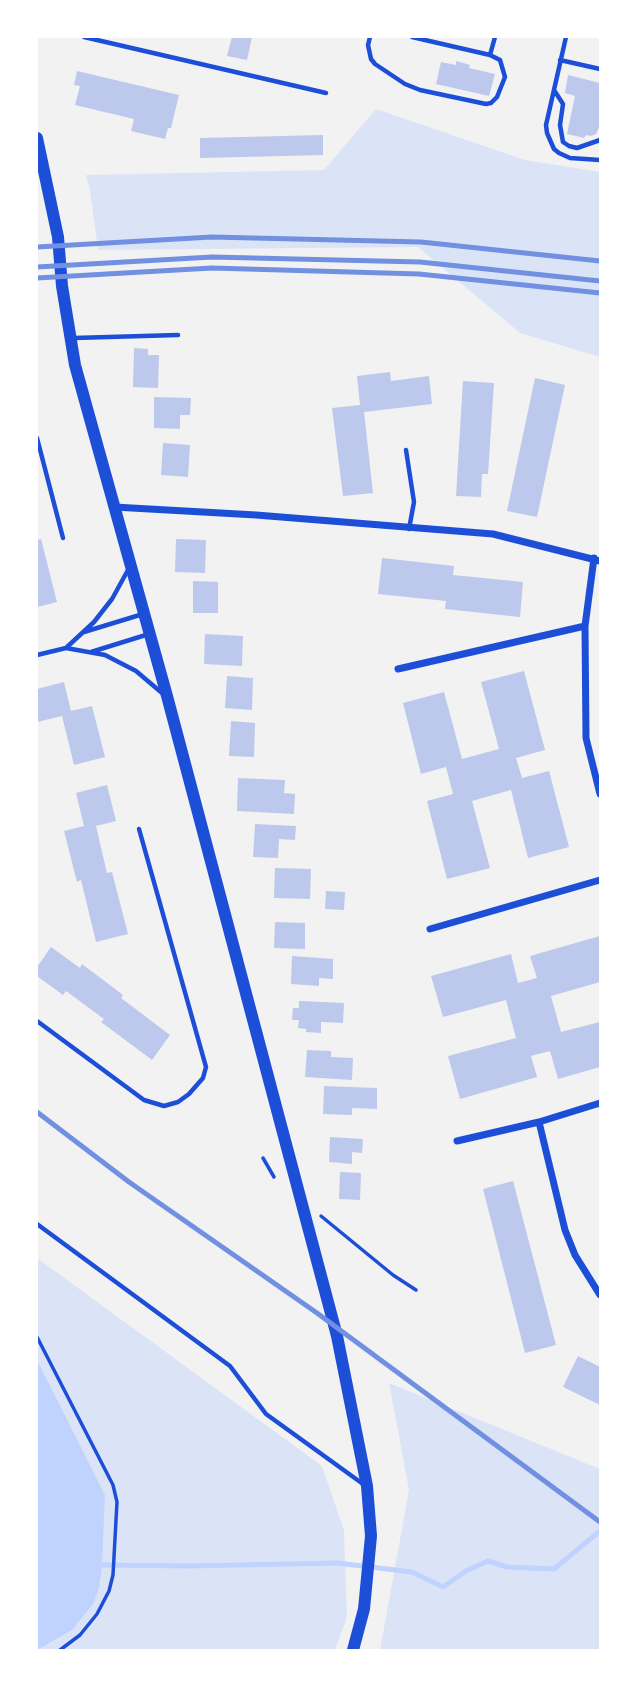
<!DOCTYPE html>
<style>
body{margin:0}
#map{position:relative;width:637px;height:1687px;overflow:hidden;background:#f2f2f2;font-family:Overpass,sans-serif}
canvas{display:block}
.frame{position:absolute;inset:0;border:38px solid #fff;pointer-events:none}
</style>
<div id="map">
<canvas width="637" height="1687"></canvas>
<div class="frame"></div>
</div>
<script>
const ctx = document.querySelector('canvas').getContext('2d');
ctx.lineJoin = 'round';
function fillPath(path, color) { ctx.fillStyle = color; ctx.fill(path, 'evenodd'); }
const toPath = rows => new Path2D(rows.map(r => 'M' + r).join(''));
function stroke(path, color, width, dash) { ctx.strokeStyle = color; ctx.lineWidth = width; ctx.lineCap = dash ? 'butt' : 'round'; ctx.setLineDash(dash || []); ctx.stroke(path); }
fillPath(toPath([
 [376,109,525,160,600,172,600,357,520,333,418,247,98,250,90,190,86,175,324,170],
 [37,1258,322,1466,344,1530,347,1617,335,1650,37,1650],
 [389,1383,600,1469,600,1650,380,1650,409,1490]
]), '#dbe4f7');
fillPath(toPath([
 [37,1360,105,1495,102,1565,99,1588,93,1604,72,1630,37,1650]
]), '#bfd3fe');
stroke(toPath([
 [102,1565,189,1566,337,1563,412,1572,443,1587,466,1571,488,1561,507,1567,554,1569,600,1531]
]), '#bfd3fe', 5);
fillPath(toPath([
 [232,37,252,37,247,60,227,56],
 [456,61,470,65,469,68,495,74,489,96,436,84,441,62,456,65],
 [77,71,179,95,171,128,168,128,165,139,131,131,134,119,75,105,80,86,74,85],
 [568,75,600,83,600,125,596,134,591,136,586,135,584,138,567,134,575,96,565,93],
 [323,135,323,155,200,158,200,138],
 [134,348,148,349,148,355,159,355,158,388,133,387],
 [390,372,391,381,429,376,432,404,364,412,373,493,343,496,332,408,360,405,357,376],
 [535,378,565,385,537,517,507,511],
 [463,381,494,383,488,474,482,474,481,497,456,496],
 [154,397,191,398,190,415,180,415,180,429,154,428],
 [163,443,190,445,188,477,161,475],
 [41,539,57,602,37,607,37,540],
 [176,539,206,540,205,573,175,572],
 [382,558,454,566,453,575,523,582,520,617,445,609,446,601,378,594],
 [193,581,218,582,218,613,193,613],
 [205,634,243,636,242,666,204,664],
 [524,671,545,750,516,758,522,778,549,771,569,847,528,858,511,790,472,801,490,868,447,879,427,801,453,794,446,767,421,774,403,703,444,692,462,759,499,749,481,682],
 [227,676,253,678,252,710,225,708],
 [64,682,71,711,92,706,105,757,74,765,62,716,37,722,37,689],
 [231,721,255,723,254,757,229,756],
 [238,778,285,780,284,793,295,794,294,814,237,811],
 [107,785,116,821,96,826,107,873,112,872,128,934,96,942,81,880,77,882,64,831,84,826,76,793],
 [255,824,296,826,295,840,279,839,278,858,253,857],
 [275,868,311,869,310,899,274,898],
 [326,891,345,892,344,910,325,909],
 [275,922,305,923,305,949,274,948],
 [600,936,600,982,551,996,561,1032,600,1022,600,1067,558,1079,550,1051,531,1056,537,1077,460,1099,448,1056,516,1038,506,1000,443,1017,431,976,511,954,518,983,537,978,530,956],
 [51,947,80,968,82,964,123,995,121,998,170,1035,152,1060,101,1022,104,1019,66,991,63,995,37,976,37,967],
 [292,956,333,959,333,979,319,978,319,986,291,984],
 [299,1001,344,1003,343,1023,321,1022,321,1033,306,1032,306,1029,298,1028,299,1020,292,1020,293,1008,299,1008],
 [307,1050,331,1051,331,1057,353,1058,352,1080,305,1077],
 [324,1086,377,1088,377,1109,352,1108,352,1115,323,1114],
 [330,1137,363,1139,362,1153,352,1152,352,1164,329,1162],
 [340,1172,361,1173,360,1200,339,1199],
 [513,1181,556,1345,525,1353,483,1189],
 [578,1356,600,1367,600,1405,563,1387]
]), '#bdc9ec');
stroke(toPath([
 [263,1158,274,1177],
 [321,1216,393,1275,416,1290],
 [37,1337,113,1485,117,1502,113,1575,109,1591,97,1614,80,1635,60,1650]
]), '#1d4ed8', 3.5);
stroke(toPath([
 [84,37,326,93],
 [370,37,368,45,371,59,375,64,405,84,420,90,486,104,491,103,497,97,505,77,500,60,490,55],
 [412,37,490,55,495,37],
 [566,37,546,125,547,133,554,149,559,153,570,158,600,160],
 [560,60,600,69],
 [554,90,563,104,560,125,563,142,569,146,577,148,600,140],
 [74,338,178,335],
 [37,438,63,538],
 [406,450,414,502,409,529],
 [84,632,143,614],
 [67,647,94,622,112,599,128,570],
 [91,652,149,634],
 [37,655,66,648,105,655,136,671,162,693],
 [37,1021,144,1100,164,1106,178,1102,189,1094,203,1078,206,1067,139,829],
 [37,1224,230,1366,266,1414,363,1484]
]), '#1d4ed8', 4.5);
stroke(toPath([
 [114,507,256,515,493,534,600,561],
 [594,558,585,626,586,738,600,794],
 [398,669,585,626],
 [430,929,600,880],
 [539,1122,565,1230,575,1255,600,1295],
 [457,1141,539,1122,600,1103]
]), '#1d4ed8', 7);
stroke(toPath([
 [37,138,58,237,62,286,75,365,167,696,337,1336,367,1486,371,1536,364,1609,353,1650]
]), '#1d4ed8', 12);
stroke(toPath([
 [37,247,212,237,421,242,600,261],
 [37,267,212,257,420,262,600,281],
 [37,278,212,268,419,274,600,293],
 [37,1112,129,1182,317,1313,600,1522]
]), '#7290e2', 5);
</script>
